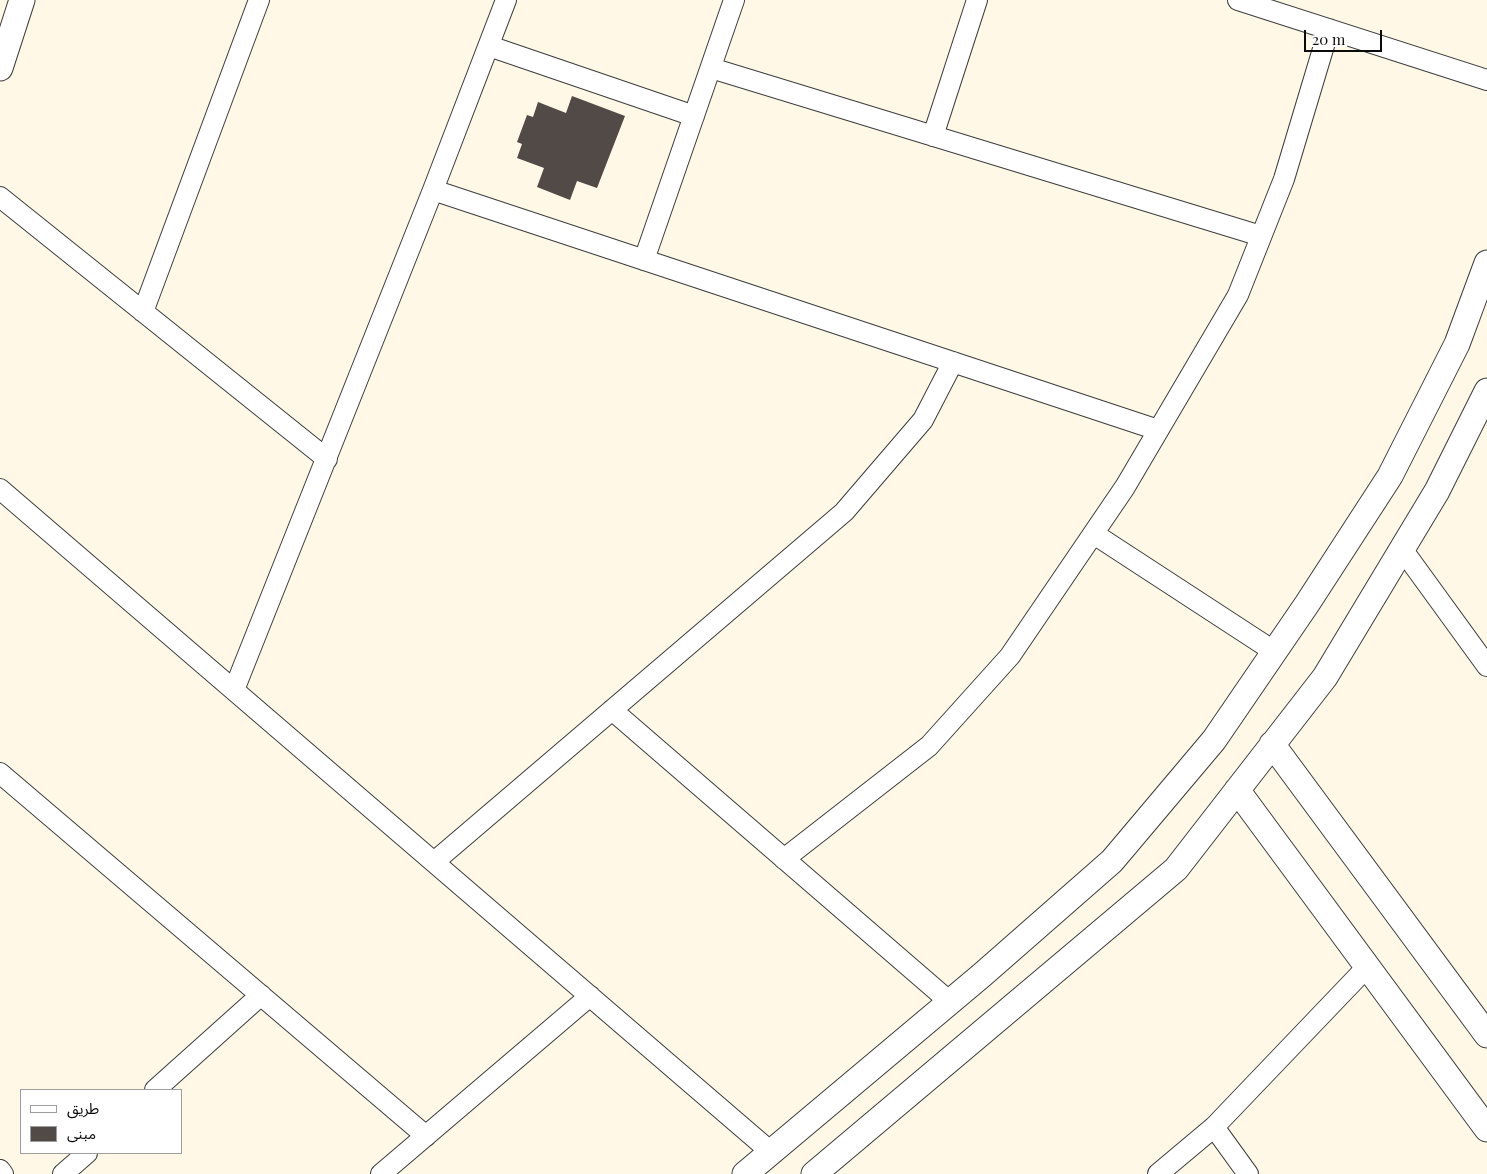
<!DOCTYPE html>
<meta charset="utf-8">
<style>
body{margin:0}
#map{position:relative;width:1487px;height:1174px;overflow:hidden;background:#fff8e6;font-family:"Playfair Display","Noto Sans Arabic",serif}
canvas{display:block}
.legend{position:absolute;left:20px;top:1089px;width:162px;height:65px;box-sizing:border-box;background:#fff;border:1px solid #9d9d9d;margin:0;padding:6px 9px;list-style:none;font-size:15px;color:#0a0a0a}
.legend li{display:flex;align-items:center;gap:10px;height:25px}
.legend b{width:25px;border:1px solid #9d9d9d}
.scale{position:absolute;left:1304px;top:30px;width:78px;height:22px;box-sizing:border-box;border:2px solid #0a0a0a;border-top:0;padding-left:6px;font-size:15px;line-height:18px;white-space:nowrap;color:#0a0a0a;-webkit-text-stroke:4px #fff;paint-order:stroke}
</style>
<div id="map">
<canvas width="1487" height="1174"></canvas>
<ul class="legend">
<li><b style="height:6px;background:#fff"></b>طريق</li>
<li><b style="height:14px;background:#524a46"></b>مبنى</li>
</ul>
<div class="scale">20 m</div>
</div>
<script>
const ctx = document.querySelector('canvas').getContext('2d');
ctx.lineJoin = 'round';
function fillPath(path, color) { ctx.fillStyle = color; ctx.fill(path, 'evenodd'); }
const toPath = rows => new Path2D(rows.map(r => 'M' + r).join(''));
function stroke(path, color, width, dash) { ctx.strokeStyle = color; ctx.lineWidth = width; ctx.lineCap = dash ? 'butt' : 'round'; ctx.setLineDash(dash || []); ctx.stroke(path); }
fillPath(toPath([
 [572,96,625,116,597,188,577,181,570,200,537,187,544,168,517,158,522,144,517,142,527,115,533,117,538,102,566,113]
]), '#524a46');
const minor = toPath([
 [1238,0,1487,80],
 [489,46,694,116],
 [711,68,1261,236],
 [933,136,977,0],
 [433,190,1158,430],
 [0,197,327,459],
 [644,260,734,0],
 [143,312,259,0],
 [0,489,771,1152],
 [1094,534,1275,652],
 [1402,549,1487,666],
 [234,690,433,190,506,0],
 [612,710,950,1002],
 [0,773,426,1136],
 [784,859,929,746,1010,656,1125,487,1238,295,1284,179,1329,29],
 [434,862,844,512,923,420,953,362],
 [155,1090,261,995],
 [1214,1127,1248,1174],
 [0,1170,3,1174],
 [63,1174,87,1153],
 [381,1174,590,996],
 [1158,1174,1214,1127,1367,967]
]);
const tertiary = toPath([
 [0,68,22,0],
 [1272,744,1487,1035],
 [1237,790,1487,1129],
 [745,1174,982,975,1112,861,1214,740,1307,604,1390,476,1457,344,1487,263],
 [814,1174,1176,869,1325,677,1437,491,1487,391]
]);
stroke(minor, '#3d3d3d', 22);
stroke(tertiary, '#3d3d3d', 27);
stroke(minor, '#fff', 20);
stroke(tertiary, '#fff', 25);
</script>
